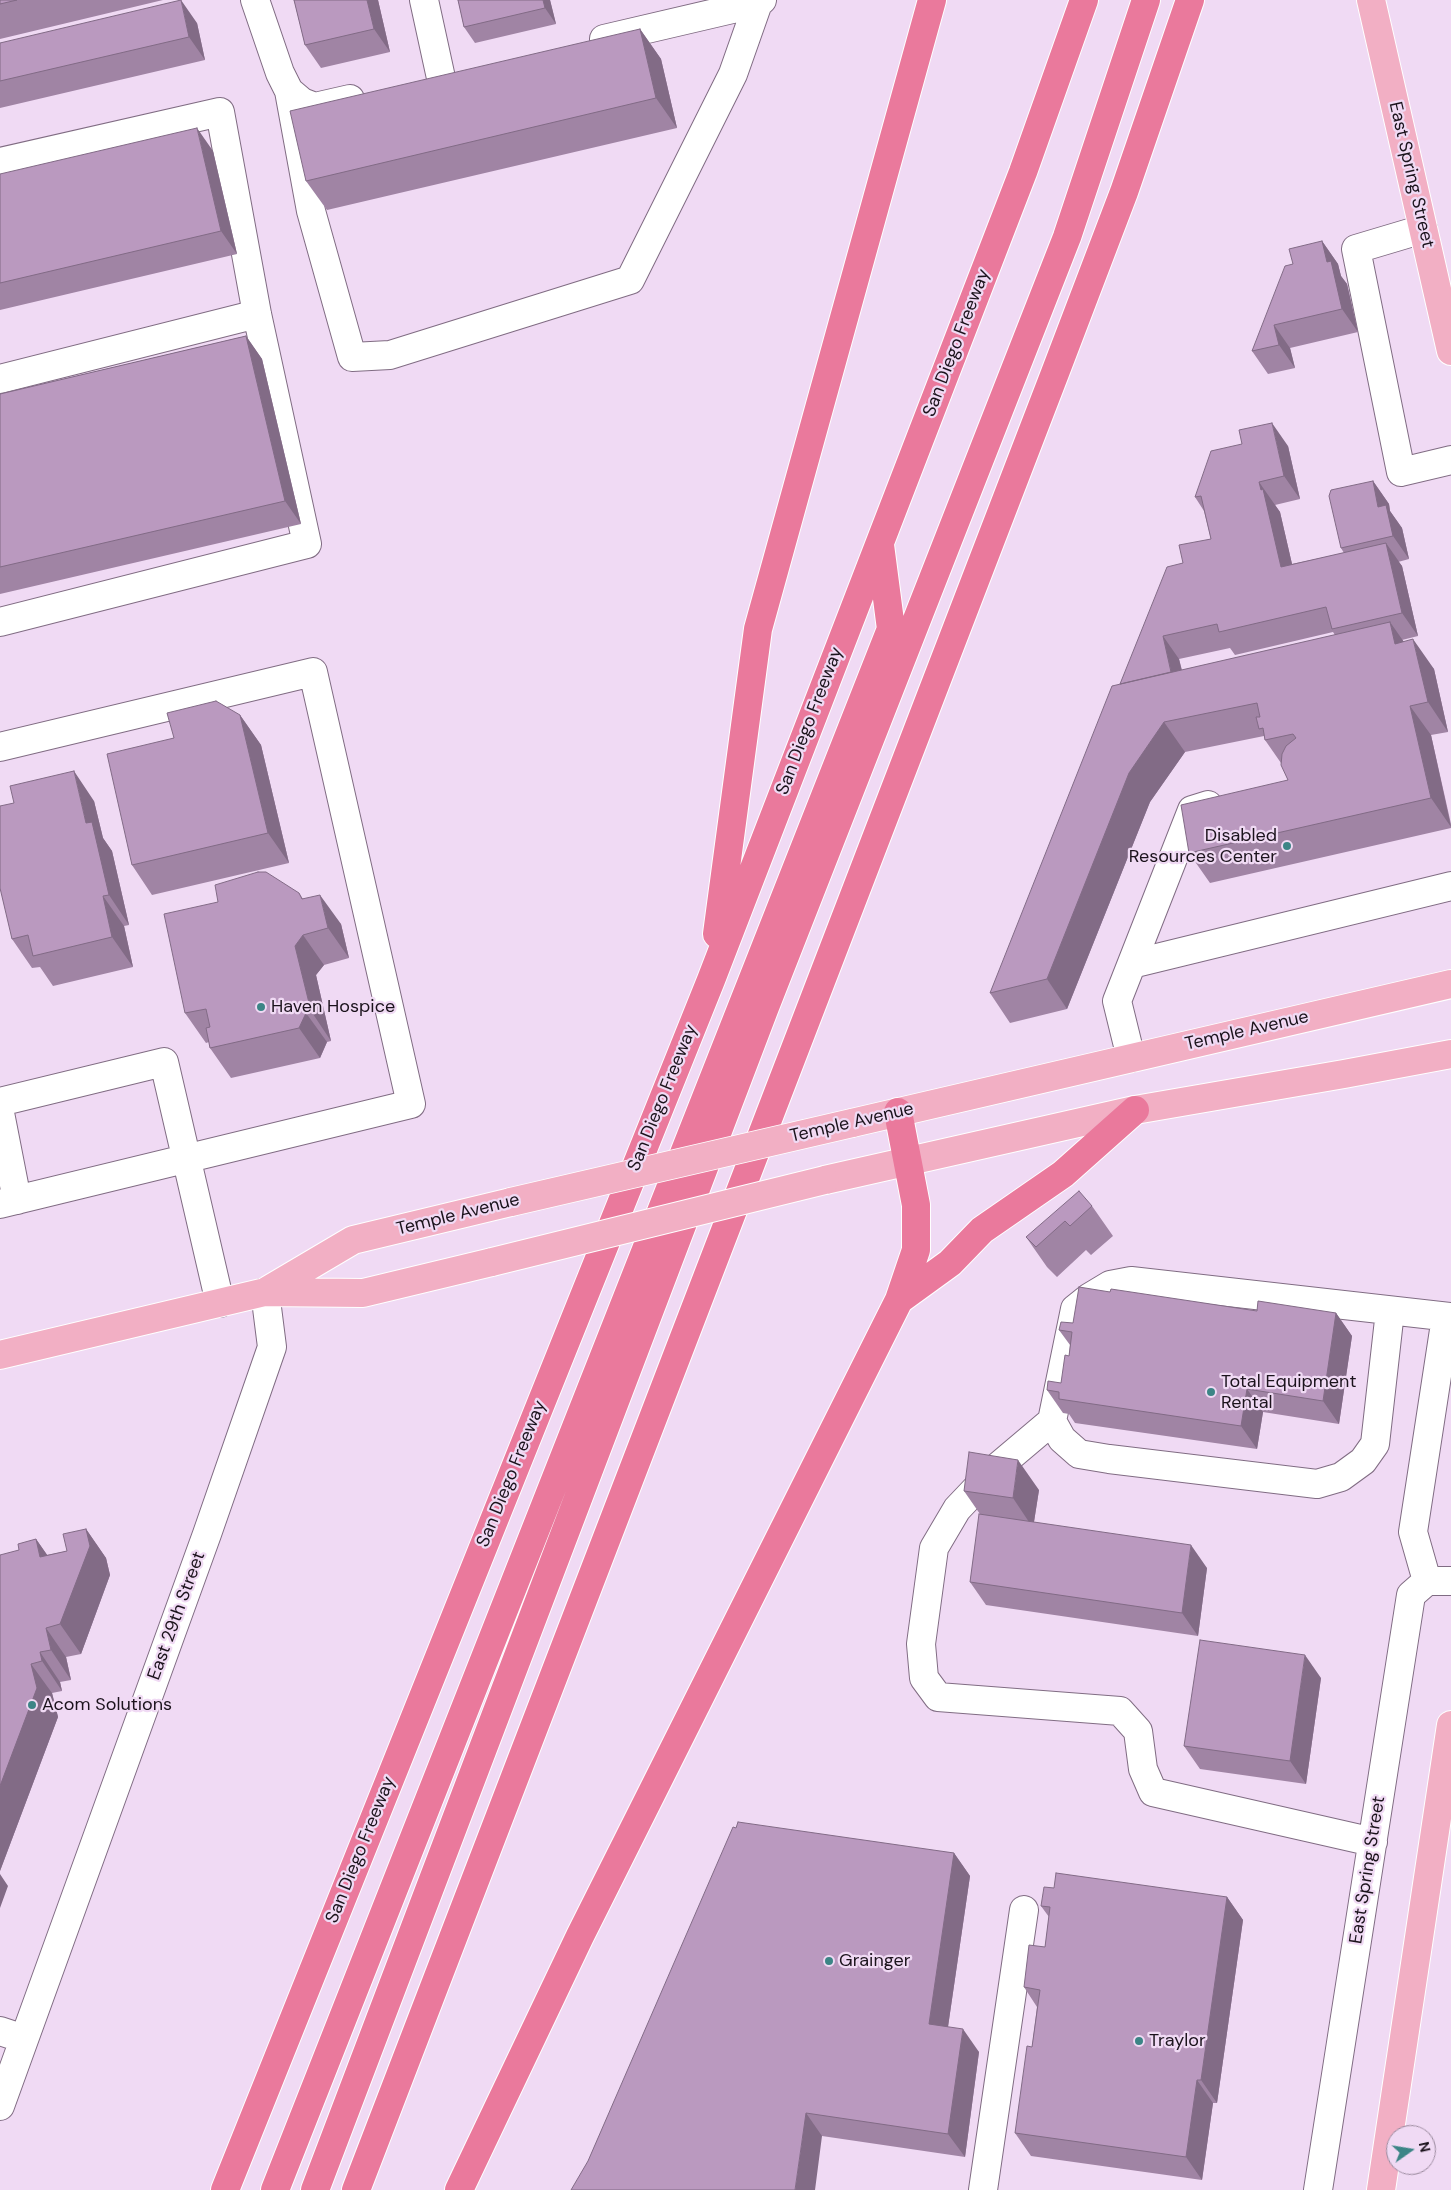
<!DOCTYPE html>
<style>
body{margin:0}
#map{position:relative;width:1451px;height:2190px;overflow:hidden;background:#f0daf4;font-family:"DM Sans",sans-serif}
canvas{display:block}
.north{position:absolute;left:1386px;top:2125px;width:50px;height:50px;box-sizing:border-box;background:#f0daf4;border:1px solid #9b8a9e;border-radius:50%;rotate:77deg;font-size:14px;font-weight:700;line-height:20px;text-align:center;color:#1b131c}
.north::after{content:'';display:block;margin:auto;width:18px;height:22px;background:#3c8586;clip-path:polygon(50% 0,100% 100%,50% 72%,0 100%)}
</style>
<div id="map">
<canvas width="1451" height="2190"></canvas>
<div class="north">N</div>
</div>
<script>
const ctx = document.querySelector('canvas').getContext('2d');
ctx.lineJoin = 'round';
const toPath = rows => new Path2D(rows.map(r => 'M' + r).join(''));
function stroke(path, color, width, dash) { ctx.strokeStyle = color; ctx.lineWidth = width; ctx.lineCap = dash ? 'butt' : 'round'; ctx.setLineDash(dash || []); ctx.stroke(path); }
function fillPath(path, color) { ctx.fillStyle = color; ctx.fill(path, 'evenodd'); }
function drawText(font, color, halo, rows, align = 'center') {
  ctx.font = font + ' "DM Sans",sans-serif'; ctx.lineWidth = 4.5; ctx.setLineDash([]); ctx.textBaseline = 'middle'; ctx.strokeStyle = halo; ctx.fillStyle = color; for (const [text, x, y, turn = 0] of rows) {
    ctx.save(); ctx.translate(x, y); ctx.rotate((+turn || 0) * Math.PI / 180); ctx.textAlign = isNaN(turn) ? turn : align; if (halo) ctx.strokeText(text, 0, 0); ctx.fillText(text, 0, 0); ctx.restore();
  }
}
const minor = toPath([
 [255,0,280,73,289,91,302,102,315,107,350,99],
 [424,0,441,78],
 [604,39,758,3,762,0],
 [289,91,311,211,352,357,390,355,630,280,733,74,758,3],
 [0,162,220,112,257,314,307,544,0,622],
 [1423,229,1356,249,1401,472,1451,460],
 [0,379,257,314],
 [0,747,313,672,411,1104,0,1204],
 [1132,964,1451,886],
 [1131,1058,1117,1001,1192,810,1208,805],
 [0,1102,164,1062,220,1303],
 [0,1113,17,1200],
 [1390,1311,1375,1444,1363,1461,1341,1477,1317,1484,1109,1459,1079,1454,1062,1439,1052,1421,1075,1309,1090,1297,1110,1285,1131,1281,1451,1317],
 [1052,1421,994,1470,957,1509,934,1548,921,1644,924,1678,938,1697,1120,1711,1138,1731,1143,1769,1153,1792,1373,1842],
 [1427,1581,1413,1532,1446,1317],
 [0,2031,24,2039],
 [0,2106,207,1534,272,1347,265,1292],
 [983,2190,1024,1910],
 [1318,2190,1411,1595,1427,1581,1451,1581]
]);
const major = toPath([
 [1371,0,1451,351],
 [852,1123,1451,984],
 [825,1180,1135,1110,1344,1074,1451,1054],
 [265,1292,353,1240,511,1202],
 [0,1355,265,1292,363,1293,492,1262],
 [1381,2190,1451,1725]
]);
const highway = toPath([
 [717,934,758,629,932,0],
 [899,1300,950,1263,982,1230,1063,1174,1135,1110],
 [225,2190,711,980,1023,172,1084,0],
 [275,2190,891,629,880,545],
 [315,2190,765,1007,1067,237,1146,0],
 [356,2190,1055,373,1124,192,1190,0],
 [459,2190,580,1936,899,1300,916,1250,916,1205,898,1112]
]);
stroke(minor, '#806c83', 30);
stroke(major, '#fff', 30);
stroke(highway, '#fff', 30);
stroke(minor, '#fff', 28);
stroke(major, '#f2afc4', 28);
stroke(highway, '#ea799c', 28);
const majorBridge = toPath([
 [511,1202,852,1123],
 [492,1262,825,1180]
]);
stroke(majorBridge, '#fff', 30, []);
stroke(majorBridge, '#f2afc4', 28);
fillPath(toPath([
 [0,0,163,0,0,39],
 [294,0,378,0,390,52,321,68,305,45],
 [458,0,550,0,556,24,475,43,464,27],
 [197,23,205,60,0,108,0,43],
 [640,29,661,59,677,128,327,210,306,181],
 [213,151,237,254,0,310,0,174],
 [1322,241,1338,264,1341,276,1347,284,1358,332,1290,348,1295,368,1268,374,1252,351,1293,264],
 [246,336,262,359,301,524,0,594,0,394],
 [1288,446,1300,499,1275,505,1280,512,1292,564,1344,553,1341,548,1373,481,1389,504,1390,511,1402,528,1409,559,1398,562,1402,566,1418,636,1402,640,1434,669,1448,732,1431,735,1451,824,1451,828,1210,883,1189,853,1288,780,1281,763,1265,740,1264,736,1185,752,1150,802,1067,1009,1010,1023,990,993,1120,684,1183,563,1211,539,1204,511,1195,497],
 [1333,632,1335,635,1182,670,1179,659,1230,648,1235,655],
 [240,715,261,745,289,863,152,895,132,865,174,738],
 [94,801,103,838,112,851,129,925,124,926,133,967,53,986,40,967,32,968,12,939],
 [299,893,303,899,341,924,349,958,324,965,316,975,331,1041,327,1042,320,1058,231,1078,210,1048,209,1042,206,1043,185,1013],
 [1092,1206,1113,1236,1091,1255,1086,1250,1057,1277,1047,1267,1026,1237],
 [1110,1292,1257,1311,1336,1313,1352,1336,1339,1424,1263,1412,1257,1449,1075,1423,1069,1414,1063,1413,1047,1390,1061,1383,1069,1356,1070,1345,1059,1330,1073,1323],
 [1039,1490,1034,1522,1207,1568,1198,1636,986,1605,970,1582,980,1514,964,1491],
 [86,1529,106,1558,110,1575,81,1654,66,1657,71,1680,60,1682,62,1691,52,1693,58,1717,0,1871,19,1550,36,1539,47,1555,67,1551],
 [1321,1678,1306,1784,1200,1769,1184,1746],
 [736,1828,954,1853,970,1876,948,2027,979,2052,965,2157,822,2136,588,2161],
 [1054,1888,1227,1897,1243,1920,1217,2103,1213,2103,1202,2180,1031,2156,1015,2133,1032,2047,1037,2007,1024,1987,1045,1947,1049,1917,1041,1906]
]), '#a084a4');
fillPath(toPath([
 [181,0,197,23,205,60,189,37],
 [367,0,378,0,390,52,374,29],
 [543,0,550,0,556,24,545,8],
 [640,29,661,59,677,128,656,98],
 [197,128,213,151,237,254,221,231],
 [1322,241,1338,264,1341,276,1347,284,1358,332,1342,309,1327,262],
 [1274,325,1290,348,1295,368,1279,345],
 [246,336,262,359,301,524,285,501],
 [1272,423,1288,446,1300,499,1284,476],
 [1373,481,1389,504,1390,511,1402,528,1409,559,1393,536,1378,507],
 [1259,482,1280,512,1298,590,1281,567],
 [1386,543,1402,566,1418,636,1402,613],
 [1390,622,1411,652,1395,644],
 [1163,636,1179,659,1189,702,1173,679],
 [1413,639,1434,669,1448,732,1428,702],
 [1410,706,1431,735,1451,827,1431,798],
 [240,715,261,745,289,863,268,833],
 [1164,722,1185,752,1150,802,1067,1009,1047,979,1129,773],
 [74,771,94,801,103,838,112,851,129,925,109,895,86,823],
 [320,895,341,924,349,958,328,928],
 [103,896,124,926,133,967,112,937],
 [303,935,324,965,316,975,331,1041,311,1011,295,946],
 [306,1013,327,1042,320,1058,299,1028],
 [1336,1313,1352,1336,1339,1424,1323,1401],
 [1247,1389,1263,1412,1257,1449,1241,1426],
 [1018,1460,1039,1490,1033,1528,1013,1498],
 [86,1529,106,1558,110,1575,81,1654,60,1624],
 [36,1539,57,1569,40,1557],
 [1191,1545,1207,1568,1198,1636,1182,1613],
 [46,1628,66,1657,71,1680,51,1650],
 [40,1652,60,1682,62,1691,42,1661],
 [1305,1655,1321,1678,1306,1784,1290,1761],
 [31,1664,52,1693,58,1717,0,1871,0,1786],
 [954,1853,970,1876,945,2047,929,2024],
 [0,1874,8,1886,0,1908],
 [1227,1897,1243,1920,1217,2103,1201,2080],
 [963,2029,979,2052,965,2157,948,2134],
 [1197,2080,1213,2103,1202,2180,1186,2157],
 [806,2113,822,2136,815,2190,795,2190]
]), '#826b86');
const building = toPath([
 [0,0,17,0,0,4,0,0],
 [181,0,189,37,0,81,0,43,181,0],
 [294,0,367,0,374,29,305,45,294,0],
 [458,0,543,0,545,8,464,27,458,0],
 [640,29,656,98,306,181,290,111,640,29],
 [197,128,221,231,0,283,0,174,197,128],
 [1322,241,1327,262,1331,261,1342,309,1274,325,1279,345,1252,351,1285,266,1293,264,1289,249,1322,241],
 [246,336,285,501,0,567,0,394,246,336],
 [1272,423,1284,476,1259,482,1261,490,1263,489,1281,567,1386,543,1402,613,1332,629,1326,607,1219,632,1217,624,1163,636,1171,672,1120,684,1167,567,1183,563,1179,545,1211,539,1201,496,1195,497,1211,451,1242,444,1239,430,1272,423],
 [1373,481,1378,507,1386,505,1393,536,1341,548,1329,496,1331,490,1373,481],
 [1390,622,1395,644,1413,639,1428,702,1410,706,1431,798,1189,853,1181,805,1288,780,1281,765,1282,754,1286,746,1296,738,1293,734,1265,740,1263,728,1259,729,1256,717,1260,717,1257,703,1164,722,1129,773,1047,979,990,993,1112,686,1390,622],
 [216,701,240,715,268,833,132,865,107,754,174,738,167,713,216,701],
 [74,771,86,823,92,822,109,895,103,896,112,937,33,956,28,935,12,939,0,888,0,806,14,803,10,786,74,771],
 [258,872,266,872,299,893,302,899,320,895,328,928,303,935,295,946,311,1011,306,1013,299,1028,210,1048,206,1028,210,1027,206,1009,185,1013,164,914,218,902,215,885,258,872],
 [1079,1191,1092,1206,1070,1226,1065,1221,1036,1247,1026,1237,1079,1191],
 [1079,1287,1110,1292,1111,1289,1257,1311,1258,1301,1336,1313,1323,1401,1247,1389,1241,1426,1059,1399,1059,1392,1047,1390,1048,1381,1061,1383,1065,1355,1069,1356,1072,1332,1059,1330,1061,1322,1073,1323,1079,1287],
 [969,1452,1018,1460,1013,1498,964,1491,969,1452],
 [979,1514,1191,1545,1182,1613,970,1582,979,1514],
 [86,1529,90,1546,60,1624,46,1628,51,1650,40,1652,42,1661,31,1664,37,1688,0,1786,0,1555,19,1550,18,1544,36,1539,40,1557,67,1551,63,1534,86,1529],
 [1200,1640,1305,1655,1290,1761,1184,1746,1200,1640],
 [738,1822,954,1853,929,2024,963,2029,948,2134,806,2113,795,2190,571,2190,588,2161,733,1827,736,1828,738,1822],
 [1056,1873,1227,1897,1201,2080,1197,2080,1186,2157,1015,2133,1027,2046,1032,2047,1040,1990,1024,1987,1029,1945,1045,1947,1050,1907,1041,1906,1044,1887,1054,1888,1056,1873]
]);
fillPath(building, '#ba99bf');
stroke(building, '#826b86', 1);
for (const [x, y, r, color] of [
 [1287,846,5,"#3c8586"],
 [261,1007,5,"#3c8586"],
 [1211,1392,5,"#3c8586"],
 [32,1705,5,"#3c8586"],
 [829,1961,5,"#3c8586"],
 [1139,2041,5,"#3c8586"]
]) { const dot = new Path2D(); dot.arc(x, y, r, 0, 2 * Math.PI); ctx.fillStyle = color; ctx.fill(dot); stroke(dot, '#f0daf4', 2); }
drawText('18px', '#1b131c', '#f0daf4', [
 ["East Spring Street",1411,175,77],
 ["San Diego Freeway",957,343,-69],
 ["San Diego Freeway",810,721,-69],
 ["Temple Avenue",1247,1031,-13],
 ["San Diego Freeway",663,1098,-68],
 ["Temple Avenue",852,1123,-13],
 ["Temple Avenue",458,1215,-14],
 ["San Diego Freeway",512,1474,-68],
 ["East 29th Street",177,1616,-70],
 ["San Diego Freeway",361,1850,-68],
 ["East Spring Street",1368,1870,-81]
]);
drawText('18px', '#1b131c', '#f0daf4', [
 ["Disabled",1277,836,"right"],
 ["Resources Center",1277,857,"right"],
 ["Haven Hospice",271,1007],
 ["Total Equipment",1221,1382],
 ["Rental",1221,1403],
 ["Acom Solutions",42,1705],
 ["Grainger",839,1961],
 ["Traylor",1149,2041]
], 'left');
</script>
